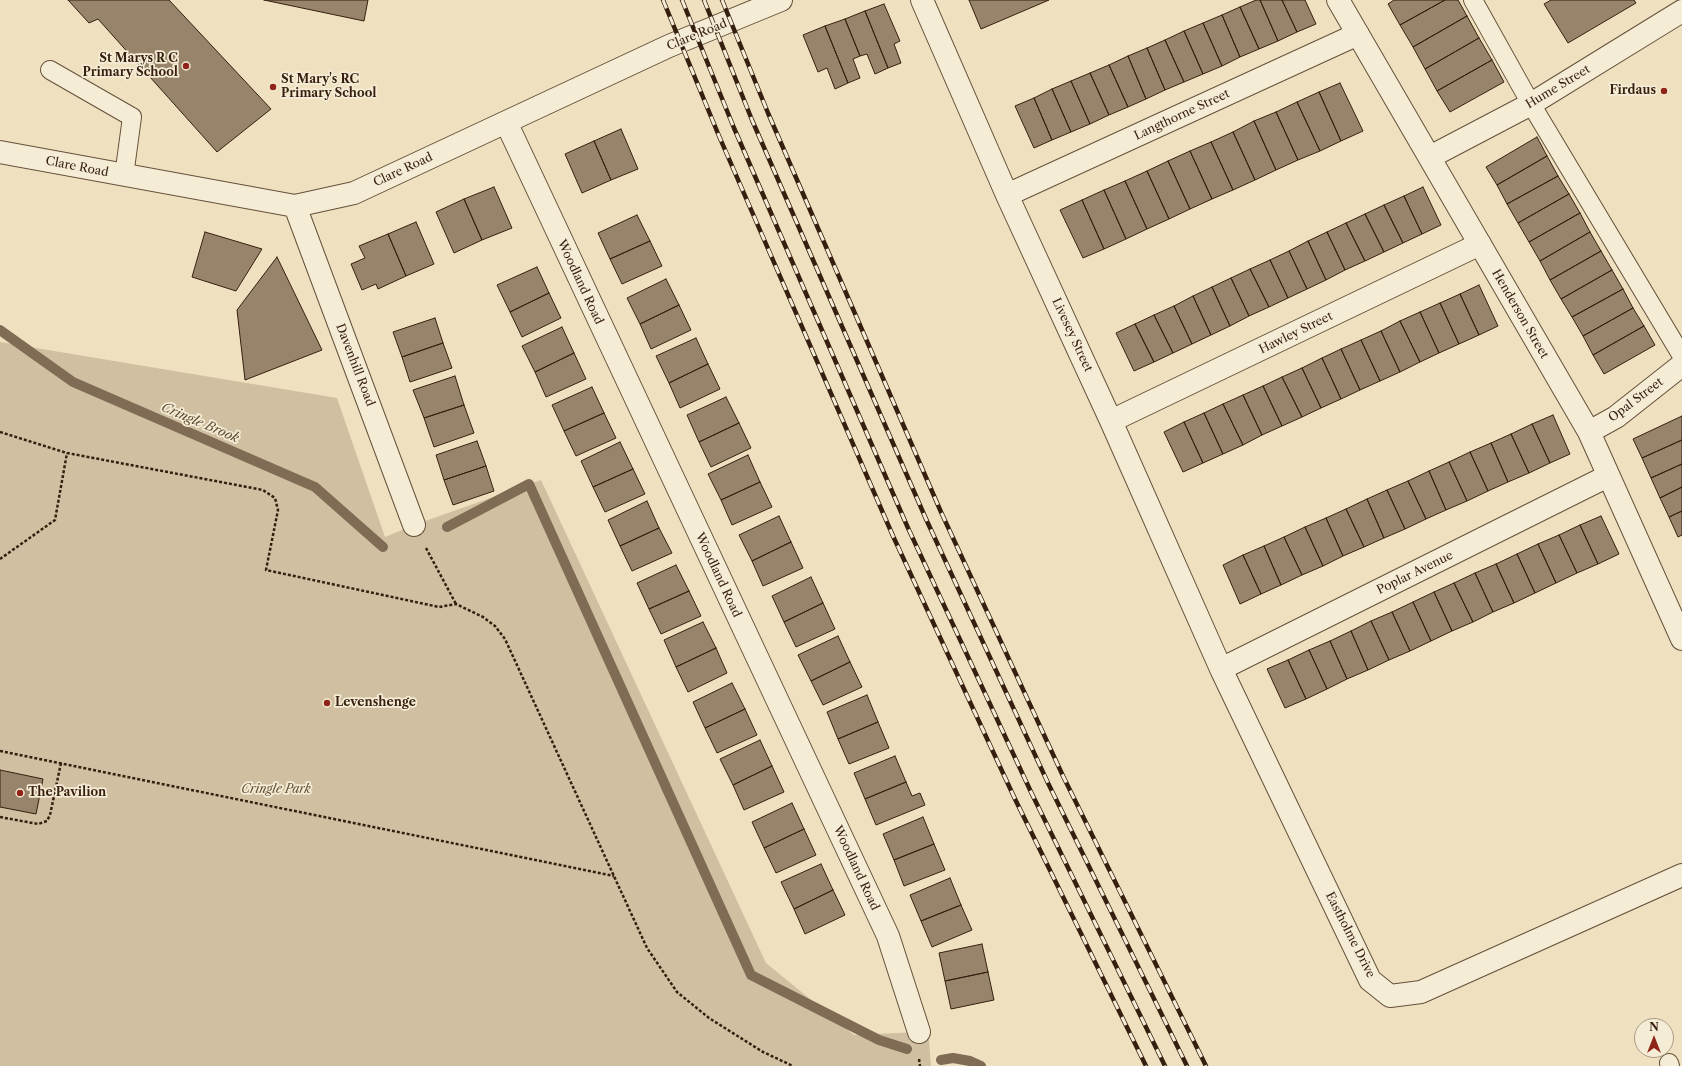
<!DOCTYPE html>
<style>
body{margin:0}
#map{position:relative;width:1682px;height:1066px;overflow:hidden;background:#efe1bf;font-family:"Libre Caslon Text",serif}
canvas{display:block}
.north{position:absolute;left:1634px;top:1018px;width:40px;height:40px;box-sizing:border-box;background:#f5ecd5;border:1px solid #a99a86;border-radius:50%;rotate:0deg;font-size:11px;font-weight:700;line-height:16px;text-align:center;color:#371f0f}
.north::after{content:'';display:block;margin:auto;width:14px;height:18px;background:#8f2418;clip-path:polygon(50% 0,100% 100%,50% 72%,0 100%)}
</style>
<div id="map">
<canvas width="1682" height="1066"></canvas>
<div class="north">N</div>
</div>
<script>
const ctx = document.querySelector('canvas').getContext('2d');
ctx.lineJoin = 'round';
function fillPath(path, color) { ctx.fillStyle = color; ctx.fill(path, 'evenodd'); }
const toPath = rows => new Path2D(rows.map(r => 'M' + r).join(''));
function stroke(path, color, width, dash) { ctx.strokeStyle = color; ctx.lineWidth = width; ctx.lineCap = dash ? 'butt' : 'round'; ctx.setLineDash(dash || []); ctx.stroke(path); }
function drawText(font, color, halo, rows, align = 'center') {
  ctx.font = font + ' "Libre Caslon Text",serif'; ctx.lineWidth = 3.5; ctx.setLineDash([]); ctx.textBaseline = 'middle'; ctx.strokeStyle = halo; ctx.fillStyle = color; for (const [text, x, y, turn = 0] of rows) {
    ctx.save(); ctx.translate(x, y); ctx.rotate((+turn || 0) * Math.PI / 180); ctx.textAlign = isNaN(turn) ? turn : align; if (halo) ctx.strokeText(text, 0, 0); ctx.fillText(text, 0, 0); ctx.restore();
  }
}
fillPath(toPath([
 [0,342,337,398,385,537,414,525,541,480,766,963,854,1035,919,1032,929,1040,931,1066,0,1066]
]), '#d0c0a1');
stroke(toPath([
 [0,330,73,382,315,487,383,547],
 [447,527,529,484,751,975,879,1040,907,1049],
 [941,1060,953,1058,970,1061,981,1066]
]), '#806c55', 10);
const building = toPath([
 [68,0,169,0,271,109,217,152,98,19,89,23,68,0],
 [264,0,368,0,364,21,264,0],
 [969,0,1049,0,981,29,969,0],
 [1256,0,1260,0,1278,41,1259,49,1240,7,1256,0],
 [1260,0,1282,0,1297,32,1278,41,1260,0],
 [1282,0,1305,0,1316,24,1297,32,1282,0],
 [1394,0,1445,0,1400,25,1388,4,1394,0],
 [1445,0,1458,0,1467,16,1413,47,1400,25,1445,0],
 [1551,0,1634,0,1636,3,1568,43,1544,4,1551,0],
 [884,4,900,41,894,44,901,63,888,68,865,11,884,4],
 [1240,7,1259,49,1240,57,1222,15,1240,7],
 [865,11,888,68,875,74,867,54,860,56,845,19,865,11],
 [1222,15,1240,57,1222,66,1203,23,1222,15],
 [1467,16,1479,38,1425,69,1413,47,1467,16],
 [845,19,860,56,853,59,860,78,848,83,825,26,845,19],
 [1203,23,1222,66,1203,74,1184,31,1203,23],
 [825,26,848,83,835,89,827,68,818,72,803,35,825,26],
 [1184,31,1203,74,1184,82,1165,40,1184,31],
 [1479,38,1492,60,1437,91,1425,69,1479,38],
 [1165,40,1184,82,1165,90,1147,48,1165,40],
 [1147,48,1165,90,1146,99,1128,56,1147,48],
 [1128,56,1146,99,1128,107,1109,65,1128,56],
 [1492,60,1504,82,1450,112,1437,91,1492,60],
 [1109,65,1128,107,1109,115,1090,73,1109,65],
 [1090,73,1109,115,1090,124,1071,81,1090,73],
 [1071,81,1090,124,1071,132,1052,89,1071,81],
 [1340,83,1363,131,1341,141,1319,92,1340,83],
 [1052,89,1071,132,1052,140,1034,98,1052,89],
 [1319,92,1341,141,1320,151,1297,102,1319,92],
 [1034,98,1052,140,1034,148,1015,106,1034,98],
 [1297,102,1320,151,1298,160,1276,112,1297,102],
 [1276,112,1298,160,1276,170,1254,121,1276,112],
 [1254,121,1276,170,1255,180,1233,132,1254,121],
 [621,129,638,169,611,180,594,141,621,129],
 [1233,132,1255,180,1233,190,1211,142,1233,132],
 [1537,137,1547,156,1497,185,1486,167,1537,137],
 [594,141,611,180,582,193,565,154,594,141],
 [1211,142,1233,190,1212,199,1190,151,1211,142],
 [1190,151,1212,199,1190,209,1168,161,1190,151],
 [1547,156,1558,176,1507,204,1497,185,1547,156],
 [1168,161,1190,209,1169,219,1147,171,1168,161],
 [1147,171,1169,219,1147,229,1125,181,1147,171],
 [1558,176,1569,194,1518,223,1507,204,1558,176],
 [1125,181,1147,229,1126,239,1104,190,1125,181],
 [494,187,512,228,482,240,464,199,494,187],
 [1423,187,1441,225,1422,234,1404,196,1423,187],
 [1104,190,1126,239,1104,249,1082,200,1104,190],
 [1569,194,1580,213,1529,242,1518,223,1569,194],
 [1404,196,1422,234,1403,243,1384,205,1404,196],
 [464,199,482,240,454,253,436,212,464,199],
 [1082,200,1104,249,1083,258,1060,210,1082,200],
 [1384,205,1403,243,1384,252,1365,214,1384,205],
 [1580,213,1590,232,1540,261,1529,242,1580,213],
 [1365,214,1384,252,1365,261,1346,223,1365,214],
 [637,215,650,241,610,259,598,233,637,215],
 [416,222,434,264,406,276,388,234,416,222],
 [1346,223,1365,261,1345,270,1327,232,1346,223],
 [205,232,262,249,236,291,192,277,205,232],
 [1327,232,1345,270,1326,280,1308,241,1327,232],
 [1590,232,1601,251,1550,280,1540,261,1590,232],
 [388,234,406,276,378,289,376,284,362,290,351,264,365,258,359,246,388,234],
 [650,241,662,266,622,284,610,259,650,241],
 [1308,241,1326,280,1307,289,1289,251,1308,241],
 [1289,251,1307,289,1288,298,1270,260,1289,251],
 [1601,251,1612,270,1561,299,1550,280,1601,251],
 [277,257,322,350,245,380,237,310,277,257],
 [1270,260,1288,298,1269,307,1250,269,1270,260],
 [537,267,549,293,510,312,497,285,537,267],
 [1250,269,1269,307,1249,316,1231,278,1250,269],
 [1612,270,1623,289,1572,317,1561,299,1612,270],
 [1231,278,1249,316,1230,326,1212,287,1231,278],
 [666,279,679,305,640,324,627,298,666,279],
 [1479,285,1498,326,1479,335,1460,294,1479,285],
 [1212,287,1230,326,1211,335,1193,296,1212,287],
 [1623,289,1633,308,1583,336,1572,317,1623,289],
 [549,293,561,318,522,337,510,312,549,293],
 [1460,294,1479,335,1459,344,1440,303,1460,294],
 [1193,296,1211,335,1192,344,1174,306,1193,296],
 [1440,303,1459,344,1439,353,1420,312,1440,303],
 [679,305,691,330,651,349,640,324,679,305],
 [1174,306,1192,344,1173,353,1154,315,1174,306],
 [1633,308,1644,326,1593,355,1583,336,1633,308],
 [1420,312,1439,353,1420,362,1400,321,1420,312],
 [1154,315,1173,353,1154,362,1135,324,1154,315],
 [435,318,443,343,402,357,393,332,435,318],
 [1400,321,1420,362,1400,372,1381,331,1400,321],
 [1135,324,1154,362,1134,371,1116,333,1135,324],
 [1644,326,1655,345,1604,374,1593,355,1644,326],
 [562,327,574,353,535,372,522,346,562,327],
 [1381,331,1400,372,1380,381,1361,340,1381,331],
 [696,338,708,364,669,383,656,356,696,338],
 [1361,340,1380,381,1360,390,1341,349,1361,340],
 [443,343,452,368,410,382,402,357,443,343],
 [1341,349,1360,390,1341,399,1322,358,1341,349],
 [574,353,586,379,546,397,535,372,574,353],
 [1322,358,1341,399,1321,408,1302,368,1322,358],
 [708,364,720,389,680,408,669,383,708,364],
 [1302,368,1321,408,1302,417,1282,377,1302,368],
 [455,376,464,405,424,418,413,390,455,376],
 [1282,377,1302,417,1282,426,1263,386,1282,377],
 [1263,386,1282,426,1262,435,1243,395,1263,386],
 [592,387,604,413,564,431,552,405,592,387],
 [1243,395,1262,435,1243,445,1223,404,1243,395],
 [726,397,739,423,699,442,687,415,726,397],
 [1223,404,1243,445,1223,454,1204,413,1223,404],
 [464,405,474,433,434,447,424,418,464,405],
 [604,413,616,438,576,456,564,431,604,413],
 [1204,413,1223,454,1203,463,1184,422,1204,413],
 [1553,415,1570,454,1550,463,1532,424,1553,415],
 [1682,416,1682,440,1642,458,1633,439,1682,416],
 [1184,422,1203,463,1183,472,1164,432,1184,422],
 [739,423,751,448,711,467,699,442,739,423],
 [1532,424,1550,463,1529,473,1511,434,1532,424],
 [1511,434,1529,473,1508,482,1491,443,1511,434],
 [1682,440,1682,464,1651,478,1642,458,1682,440],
 [477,441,486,466,444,480,436,455,477,441],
 [620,442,633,469,593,487,581,461,620,442],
 [1491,443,1508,482,1488,491,1470,452,1491,443],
 [1470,452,1488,491,1467,501,1449,462,1470,452],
 [748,455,760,482,721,500,708,474,748,455],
 [1449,462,1467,501,1446,510,1429,471,1449,462],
 [1682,464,1682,487,1660,498,1651,478,1682,464],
 [486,466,494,491,453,505,444,480,486,466],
 [633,469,645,494,605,512,593,487,633,469],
 [1429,471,1446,510,1426,519,1408,481,1429,471],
 [1408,481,1426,519,1405,529,1387,490,1408,481],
 [760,482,772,507,732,525,721,500,760,482],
 [1682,487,1682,511,1669,517,1660,498,1682,487],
 [1387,490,1405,529,1384,538,1367,499,1387,490],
 [1367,499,1384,538,1364,547,1346,509,1367,499],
 [647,501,659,528,620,546,608,520,647,501],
 [1346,509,1364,547,1343,556,1326,518,1346,509],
 [1682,511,1682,535,1678,537,1669,517,1682,511],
 [779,516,791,542,752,561,739,535,779,516],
 [1601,516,1619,554,1598,564,1580,525,1601,516],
 [1326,518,1343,556,1323,566,1305,527,1326,518],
 [1580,525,1598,564,1577,573,1559,535,1580,525],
 [1305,527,1323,566,1302,575,1284,537,1305,527],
 [659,528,672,553,632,571,620,546,659,528],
 [1559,535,1577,573,1556,583,1538,544,1559,535],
 [1284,537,1302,575,1281,585,1264,546,1284,537],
 [791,542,803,568,763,586,752,561,791,542],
 [1538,544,1556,583,1535,593,1517,554,1538,544],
 [1264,546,1281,585,1261,594,1243,555,1264,546],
 [1517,554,1535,593,1514,603,1496,564,1517,554],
 [1243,555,1261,594,1240,604,1223,565,1243,555],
 [1496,564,1514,603,1493,612,1475,573,1496,564],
 [676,565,689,591,649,609,637,583,676,565],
 [1475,573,1493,612,1473,622,1454,583,1475,573],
 [811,577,823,603,784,622,772,596,811,577],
 [1454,583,1473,622,1452,631,1434,592,1454,583],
 [689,591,701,616,661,634,649,609,689,591],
 [1434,592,1452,631,1431,641,1413,602,1434,592],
 [1413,602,1431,641,1410,651,1392,612,1413,602],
 [823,603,835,629,796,647,784,622,823,603],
 [1392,612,1410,651,1389,660,1371,621,1392,612],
 [1371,621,1389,660,1368,670,1351,631,1371,621],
 [703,622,716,648,676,667,664,640,703,622],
 [1351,631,1368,670,1347,679,1330,641,1351,631],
 [838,636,850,662,811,681,798,655,838,636],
 [1330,641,1347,679,1327,689,1309,650,1330,641],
 [716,648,727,673,688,692,676,667,716,648],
 [1309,650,1327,689,1306,699,1288,660,1309,650],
 [1288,660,1306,699,1285,708,1267,669,1288,660],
 [850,662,862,687,823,705,811,681,850,662],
 [732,683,745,709,705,728,693,702,732,683],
 [867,695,878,722,838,739,827,712,867,695],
 [745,709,757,735,717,753,705,728,745,709],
 [878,722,889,748,849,764,838,739,878,722],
 [760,740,772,766,733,785,720,759,760,740],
 [895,756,906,782,865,799,854,773,895,756],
 [772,766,784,792,744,810,733,785,772,766],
 [0,770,43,779,36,814,0,807,0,770],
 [906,782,912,796,920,793,925,805,876,825,865,799,906,782],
 [792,803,804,829,764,848,752,822,792,803],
 [923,817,934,844,894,860,883,834,923,817],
 [804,829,816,855,776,873,764,848,804,829],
 [934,844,945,870,904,886,894,860,934,844],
 [821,864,833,890,794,909,781,882,821,864],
 [950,878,961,905,921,921,910,895,950,878],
 [833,890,845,915,805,934,794,909,833,890],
 [961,905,972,930,932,947,921,921,961,905],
 [982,944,988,972,945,981,939,953,982,944],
 [988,972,994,1000,951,1009,945,981,988,972]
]);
fillPath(building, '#97846b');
stroke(building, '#371f0f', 1);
const service = toPath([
 [1473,0,1531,104,1682,356],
 [50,70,132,117,124,176],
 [1669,1063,1670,1066]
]);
const minor = toPath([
 [922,0,1007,195,1111,421,1221,669,1370,980,1390,996,1421,992,1682,875],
 [1338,0,1589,432,1682,639],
 [506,122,888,936,919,1032],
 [0,152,295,206,354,193,669,46,781,0],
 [1430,157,1531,104,1682,11],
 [1007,195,1358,34],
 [295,206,414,525],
 [1111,421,1480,244],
 [1589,432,1616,417,1682,365],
 [1221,669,1608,476]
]);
stroke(service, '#65503b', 20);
stroke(minor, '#65503b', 24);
stroke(toPath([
 [0,432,67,453,263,490,275,498,278,510,266,570,439,607,456,604,483,617,495,626,505,639,647,948,677,992,709,1018,763,1052,793,1066],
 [426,548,456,604],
 [0,559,55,520,67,453],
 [0,751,614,876],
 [0,817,38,824,47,821,50,815,61,763],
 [919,1059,920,1066]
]), '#371f0f', 2.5, [3, 2]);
stroke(service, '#f5ecd5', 18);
stroke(minor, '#f5ecd5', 22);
const rail = toPath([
 [663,0,719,136,893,536,1015,799,1146,1066],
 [682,0,734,128,908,528,1031,792,1165,1066],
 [704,0,752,120,926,519,1048,783,1187,1066],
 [722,0,768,113,941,512,1063,776,1206,1066]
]);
stroke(rail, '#371f0f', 4.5);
stroke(rail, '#f5ecd5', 3, [9]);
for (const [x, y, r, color] of [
 [186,66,4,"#8f2418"],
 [273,87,4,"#8f2418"],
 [1664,91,4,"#8f2418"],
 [327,703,4,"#8f2418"],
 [20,793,4,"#8f2418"]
]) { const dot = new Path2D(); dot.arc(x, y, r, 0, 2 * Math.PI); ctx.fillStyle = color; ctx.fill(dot); stroke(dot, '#f5ecd5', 1.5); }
drawText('12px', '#371f0f', '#f5ecd5', [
 ["Clare Road",697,35,-22],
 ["Hume Street",1558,87,-31],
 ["Langthorne Street",1182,115,-25],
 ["Clare Road",77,167,11],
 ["Clare Road",403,170,-25],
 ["Woodland Road",580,282,65],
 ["Henderson Street",1520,314,60],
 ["Hawley Street",1296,333,-26],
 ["Livesey Street",1072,335,65],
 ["Davenhill Road",355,365,69],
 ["Opal Street",1636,400,-37],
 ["Poplar Avenue",1415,573,-26],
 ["Woodland Road",718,575,65],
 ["Woodland Road",856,868,65],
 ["Eastholme Drive",1350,935,63]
]);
drawText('bold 12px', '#371f0f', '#f5ecd5', [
 ["St Marys R C",178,59,"right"],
 ["Primary School",178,73,"right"],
 ["St Mary's RC",281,80],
 ["Primary School",281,94],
 ["Firdaus",1656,91,"right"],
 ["Levenshenge",335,703],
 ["The Pavilion",28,793]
], 'left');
drawText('italic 12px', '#654f3b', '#f5ecd5', [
 ["Cringle Park",276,790]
]);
drawText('italic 13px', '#614c38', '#f5ecd5', [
 ["Cringle Brook",200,423,23]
]);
</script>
